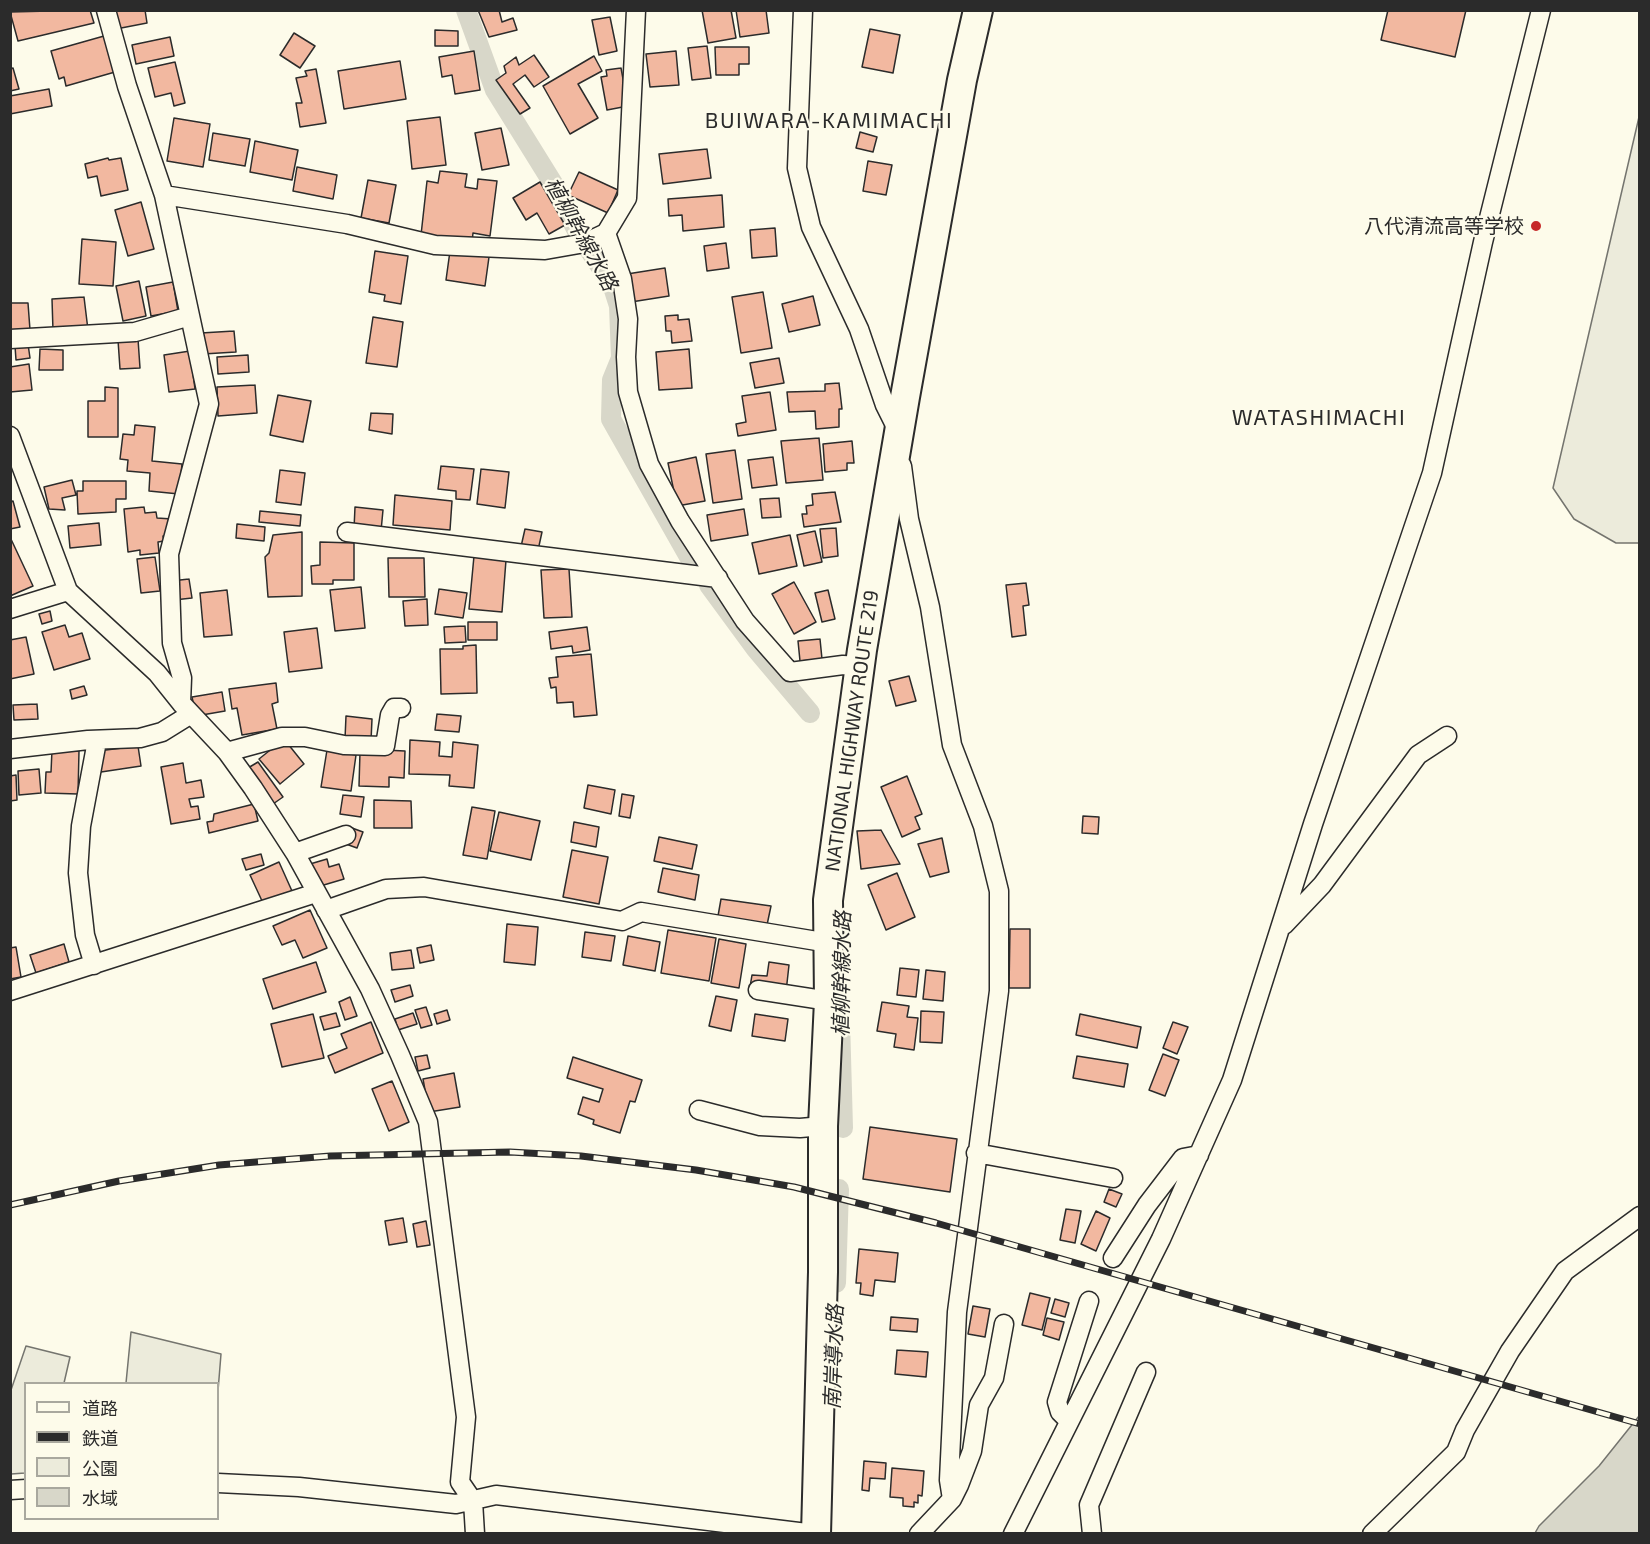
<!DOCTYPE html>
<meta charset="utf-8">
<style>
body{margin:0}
#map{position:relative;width:1650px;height:1544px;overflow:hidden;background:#fdfbea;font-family:"Exo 2","Noto Sans JP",sans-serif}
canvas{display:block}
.frame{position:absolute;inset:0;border:12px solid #2b2b2b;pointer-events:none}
.legend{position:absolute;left:24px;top:1382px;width:195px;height:138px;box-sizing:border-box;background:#fdfbea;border:2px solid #a9a89e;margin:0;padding:8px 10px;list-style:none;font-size:18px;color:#2b2b2b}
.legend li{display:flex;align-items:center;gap:12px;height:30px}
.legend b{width:30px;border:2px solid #a9a89e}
</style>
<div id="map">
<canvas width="1650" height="1544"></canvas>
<div class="frame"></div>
<ul class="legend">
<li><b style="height:8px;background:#fdfbea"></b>道路</li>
<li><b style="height:8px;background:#2b2b2b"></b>鉄道</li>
<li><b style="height:16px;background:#ecebdb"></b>公園</li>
<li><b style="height:16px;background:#d8d7c9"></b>水域</li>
</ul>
</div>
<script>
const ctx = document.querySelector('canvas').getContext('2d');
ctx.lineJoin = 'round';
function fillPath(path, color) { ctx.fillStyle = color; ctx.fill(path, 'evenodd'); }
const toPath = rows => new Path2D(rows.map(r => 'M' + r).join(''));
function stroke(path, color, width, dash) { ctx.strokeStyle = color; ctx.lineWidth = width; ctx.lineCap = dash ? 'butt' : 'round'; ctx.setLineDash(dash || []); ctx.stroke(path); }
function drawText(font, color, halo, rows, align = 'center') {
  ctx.font = font + ' "Exo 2","Noto Sans JP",sans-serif'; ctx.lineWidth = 4.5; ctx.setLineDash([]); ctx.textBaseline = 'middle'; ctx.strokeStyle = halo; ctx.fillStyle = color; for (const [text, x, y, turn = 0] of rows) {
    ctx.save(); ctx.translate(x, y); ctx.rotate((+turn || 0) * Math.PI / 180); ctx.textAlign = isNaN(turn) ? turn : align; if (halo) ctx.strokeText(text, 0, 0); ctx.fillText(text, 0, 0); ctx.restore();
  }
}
const green = toPath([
 [1639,117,1639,543,1616,543,1574,519,1553,488,1639,117],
 [131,1332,221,1354,218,1391,218,1384,126,1383,131,1332],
 [26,1346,70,1357,64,1383,26,1384,25,1473,11,1474,11,1390,26,1346]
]);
fillPath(green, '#ecebdb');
stroke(green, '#74746e', 1.5);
const water = toPath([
 [1639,1416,1639,1533,1535,1533,1539,1526,1599,1466,1639,1416]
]);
fillPath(water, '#d8d7c9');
stroke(water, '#74746e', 1.5);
stroke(toPath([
 [466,10,495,90,554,185,578,233,612,284,619,306,621,358,612,380,611,419,692,562],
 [709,585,756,649,810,713],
 [840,1020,843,1128],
 [836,1283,839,1189]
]), '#d8d7c9', 20);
const building = toPath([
 [90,10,94,23,18,41,10,12,90,10],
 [112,10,145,10,147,23,116,29,112,10],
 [478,10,499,10,502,22,513,18,517,30,489,37,478,10],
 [702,10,731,10,736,38,708,43,702,10],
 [736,10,766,10,769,33,740,37,736,10],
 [1388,10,1466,10,1455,57,1381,40,1388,10],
 [610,17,617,51,599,55,592,20,610,17],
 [870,29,900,35,893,73,862,67,870,29],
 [435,30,458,31,458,46,435,46,435,30],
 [294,33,315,46,300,68,280,55,294,33],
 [104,36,115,72,66,86,64,77,59,79,51,51,104,36],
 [170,37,174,56,136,64,132,45,170,37],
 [707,46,711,78,692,80,688,48,707,46],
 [715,47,749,47,749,64,739,64,739,75,716,75,715,47],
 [474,51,480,90,455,94,452,75,442,77,439,57,474,51],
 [676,51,679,85,650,87,646,54,676,51],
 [534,55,549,77,534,87,525,75,513,84,530,108,520,114,496,80,506,73,504,66,516,57,519,65,534,55],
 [594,56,602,71,578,84,598,118,570,134,543,86,594,56],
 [400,61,406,99,344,109,338,71,400,61],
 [175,62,185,103,174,106,171,93,155,97,148,68,175,62],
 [13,68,19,89,10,91,10,69,13,68],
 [621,68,628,106,607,110,601,77,607,76,606,70,621,68],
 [316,69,326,123,300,127,296,103,302,103,296,78,307,76,305,71,316,69],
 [49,89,52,106,10,114,10,96,49,89],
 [440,117,446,165,412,169,407,121,440,117],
 [174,118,210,124,203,167,167,161,174,118],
 [501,128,509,165,482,170,475,133,501,128],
 [860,132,877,137,873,152,856,148,860,132],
 [213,133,250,139,245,166,209,160,213,133],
 [255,141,298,150,292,180,250,172,255,141],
 [707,149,711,178,663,184,659,154,707,149],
 [108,158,109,160,121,158,128,190,101,196,97,176,88,178,85,164,108,158],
 [868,161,892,165,886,195,863,191,868,161],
 [297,167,337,175,333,199,293,191,297,167],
 [440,171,467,174,465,187,477,189,478,179,497,181,490,236,473,233,472,242,421,235,427,181,438,183,440,171],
 [579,172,618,190,608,213,568,195,579,172],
 [368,180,396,185,389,223,361,218,368,180],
 [540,182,565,225,549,234,537,213,526,220,513,198,540,182],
 [722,195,724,227,683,231,682,215,669,216,668,199,722,195],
 [141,202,154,249,128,256,115,210,141,202],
 [775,228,777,256,752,258,750,230,775,228],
 [82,239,116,242,113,286,79,284,82,239],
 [726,243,729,268,707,271,704,246,726,243],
 [375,251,408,256,401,304,384,301,385,295,369,292,375,251],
 [450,251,489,257,485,286,446,280,450,251],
 [665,268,669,296,631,302,627,274,665,268],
 [139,281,146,316,123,321,116,286,139,281],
 [173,282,178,311,151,316,146,287,173,282],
 [763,292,772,348,741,353,732,297,763,292],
 [813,296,820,325,789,332,782,304,813,296],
 [84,297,88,330,53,331,52,299,84,297],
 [10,303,28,303,30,330,10,331,10,303],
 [678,315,678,320,689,319,692,341,672,343,671,331,666,331,665,316,678,315],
 [373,317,403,322,397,367,366,363,373,317],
 [234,331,236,352,203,354,201,333,234,331],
 [138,339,140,368,120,369,118,340,138,339],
 [28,344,30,358,16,360,15,346,28,344],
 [40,349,63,350,63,370,39,370,40,349],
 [689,349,692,388,659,390,656,352,689,349],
 [190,351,195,389,169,392,164,355,190,351],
 [248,355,249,372,218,374,217,357,248,355],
 [779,358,784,383,755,388,750,363,779,358],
 [29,364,32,390,10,392,10,367,29,364],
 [839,383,842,409,839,409,839,427,816,429,815,411,789,412,787,392,825,391,825,384,839,383],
 [255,385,257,413,218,416,217,387,255,385],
 [105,387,118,388,118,437,88,437,88,401,105,401,105,387],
 [770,392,776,430,738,436,736,424,746,422,742,396,770,392],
 [278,395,311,401,303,442,270,435,278,395],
 [371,413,393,414,392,434,369,430,371,413],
 [135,425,155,427,152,461,182,464,179,494,149,491,150,473,127,471,128,460,120,459,123,434,134,435,135,425],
 [819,438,823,480,786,483,781,441,819,438],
 [852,441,854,463,847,463,847,470,825,472,823,444,852,441],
 [735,450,742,499,713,503,706,454,735,450],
 [696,457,705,501,677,506,668,463,696,457],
 [773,457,777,485,752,488,748,460,773,457],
 [441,466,474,469,470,500,456,499,456,491,438,489,441,466],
 [481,469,509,472,505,508,477,504,481,469],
 [280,470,305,473,301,505,276,502,280,470],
 [72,480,76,495,62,498,65,510,49,509,44,487,72,480],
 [83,481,126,481,126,499,116,499,116,512,78,514,77,491,83,491,83,481],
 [835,492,841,522,804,527,802,514,807,514,806,506,813,505,812,494,835,492],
 [395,495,452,501,450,530,393,525,395,495],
 [779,498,781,517,762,518,760,499,779,498],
 [13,501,20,527,10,529,10,502,13,501],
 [144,507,145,513,156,512,157,518,172,519,174,535,163,536,164,541,158,542,159,553,140,555,140,550,128,552,124,509,144,507],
 [355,507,383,510,381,531,354,529,355,507],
 [744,509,748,535,711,541,707,515,744,509],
 [260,511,301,515,300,526,259,522,260,511],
 [99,523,101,545,70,548,68,526,99,523],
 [237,524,265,527,264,541,236,538,237,524],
 [836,528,838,556,823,558,820,529,836,528],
 [525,529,542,532,537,555,520,551,525,529],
 [815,531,822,562,804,566,797,535,815,531],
 [302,532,302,596,268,597,265,557,269,553,273,535,302,532],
 [790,535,797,566,759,574,752,543,790,535],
 [10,537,33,586,10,596,10,537],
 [320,542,354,543,354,580,333,580,333,584,312,584,311,566,320,565,320,542],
 [474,556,506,560,502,612,469,609,474,556],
 [155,557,160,591,141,593,137,559,155,557],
 [388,558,424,558,425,597,389,597,388,558],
 [569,569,572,617,544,618,541,570,569,569],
 [189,579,192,598,174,600,171,581,189,579],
 [794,582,816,622,794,634,772,594,794,582],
 [1026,583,1029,605,1023,606,1026,635,1012,637,1006,585,1026,583],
 [361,587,365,628,335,631,330,590,361,587],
 [439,589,467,593,463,618,435,614,439,589],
 [227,590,232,635,204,637,200,593,227,590],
 [828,590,835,619,822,622,815,593,828,590],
 [427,599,428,625,405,626,403,601,427,599],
 [50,611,52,621,42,624,39,614,50,611],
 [468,622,497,622,497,640,468,640,468,622],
 [65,625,69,637,82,633,90,659,54,670,42,632,65,625],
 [465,626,466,642,445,643,444,627,465,626],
 [587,627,590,650,573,653,572,646,551,649,549,632,587,627],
 [317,628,322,668,289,672,284,632,317,628],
 [26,637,34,674,10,679,10,640,26,637],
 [820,639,822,659,800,661,798,641,820,639],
 [476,645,477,693,441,694,440,649,463,649,463,646,476,645],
 [591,654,597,715,574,717,573,702,557,703,556,687,551,688,549,678,558,677,556,657,591,654],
 [909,676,916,701,896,706,889,681,909,676],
 [276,683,278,702,272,704,277,729,242,735,237,708,232,709,229,689,276,683],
 [84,686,87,695,72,699,70,690,84,686],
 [222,692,225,711,196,716,192,697,222,692],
 [37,704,38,719,14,720,13,705,37,704],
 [437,714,461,716,459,732,435,730,437,714],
 [346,716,372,719,371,741,345,739,346,716],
 [284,739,304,764,280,784,259,759,284,739],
 [410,740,440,742,439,756,452,757,453,742,478,745,474,788,449,786,450,775,409,774,410,740],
 [138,746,141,766,101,772,98,751,138,746],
 [52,750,79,751,78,794,45,793,46,772,51,772,52,750],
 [327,750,356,755,351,791,321,787,327,750],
 [384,750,405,751,404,778,389,777,389,787,359,786,360,752,384,750],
 [258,762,283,797,273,804,248,768,258,762],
 [183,763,186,783,201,780,204,797,189,799,191,807,198,806,200,819,171,824,161,767,183,763],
 [39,769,41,793,19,795,18,771,39,769],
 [16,775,17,800,10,801,10,776,16,775],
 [907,776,922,814,915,817,920,829,902,837,881,787,907,776],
 [588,785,615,790,611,814,584,808,588,785],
 [622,794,634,796,630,818,619,816,622,794],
 [343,795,364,797,361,817,340,814,343,795],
 [374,800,411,801,412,828,374,828,374,800],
 [254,804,258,821,209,833,207,822,213,821,214,814,254,804],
 [472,807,495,811,487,859,463,855,472,807],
 [499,812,540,821,531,860,490,851,499,812],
 [1083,816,1099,817,1098,834,1082,833,1083,816],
 [574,822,599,827,596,847,571,842,574,822],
 [352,828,363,832,357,848,346,844,352,828],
 [881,830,900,864,861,869,857,831,881,830],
 [659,837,697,845,692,869,654,861,659,837],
 [942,838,949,872,930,877,918,844,942,838],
 [572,850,608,857,599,904,563,897,572,850],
 [261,854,264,865,246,870,242,859,261,854],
 [327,859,329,867,339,864,344,879,317,887,310,864,327,859],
 [279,862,292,891,263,903,250,875,279,862],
 [663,868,699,875,695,900,658,892,663,868],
 [897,873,915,917,886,930,868,885,897,873],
 [721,899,771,906,767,925,718,916,721,899],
 [310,910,327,948,303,958,295,940,282,945,273,926,310,910],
 [507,924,538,927,535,965,504,962,507,924],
 [1010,929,1030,929,1030,988,1009,988,1010,929],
 [668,930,716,938,709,981,661,973,668,930],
 [585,932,615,936,611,961,582,957,585,932],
 [628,936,660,942,655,971,623,965,628,936],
 [719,939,746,944,739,988,711,983,719,939],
 [64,944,69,962,36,973,30,955,64,944],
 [431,945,434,960,420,963,417,948,431,945],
 [16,947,21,977,10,979,10,948,16,947],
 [411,950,414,968,392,970,390,953,411,950],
 [316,962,326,992,273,1009,263,979,316,962],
 [769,962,789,965,786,992,750,987,752,975,767,976,769,962],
 [900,968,919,970,916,997,897,995,900,968],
 [926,970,945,972,943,1001,923,999,926,970],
 [410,985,413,996,395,1002,391,990,410,985],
 [716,996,737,1000,731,1031,709,1026,716,996],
 [350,997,357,1016,345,1020,339,1002,350,997],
 [882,1002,909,1006,907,1017,918,1018,914,1050,894,1047,896,1034,877,1031,882,1002],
 [426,1007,432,1025,421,1028,415,1010,426,1007],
 [447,1010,450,1020,437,1024,434,1014,447,1010],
 [921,1011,944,1012,942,1043,920,1042,921,1011],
 [336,1013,340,1026,324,1030,320,1017,336,1013],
 [413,1013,417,1024,398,1030,395,1019,413,1013],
 [313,1014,324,1058,282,1067,271,1024,313,1014],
 [755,1014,788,1019,785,1041,752,1036,755,1014],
 [1080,1014,1141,1027,1137,1048,1076,1035,1080,1014],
 [371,1022,383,1053,335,1073,328,1056,347,1048,341,1034,371,1022],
 [1173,1022,1188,1027,1177,1054,1163,1048,1173,1022],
 [1163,1054,1179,1060,1165,1096,1149,1090,1163,1054],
 [427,1055,430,1068,418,1071,415,1057,427,1055],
 [1077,1056,1128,1064,1124,1087,1073,1078,1077,1056],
 [573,1057,642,1080,635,1102,630,1101,620,1133,593,1124,594,1120,578,1114,583,1097,599,1102,603,1089,567,1078,573,1057],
 [454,1073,460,1107,429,1112,423,1079,454,1073],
 [392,1081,409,1122,389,1131,372,1089,392,1081],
 [870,1127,957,1139,950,1192,863,1179,870,1127],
 [1109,1189,1122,1194,1116,1207,1104,1202,1109,1189],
 [1066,1209,1081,1211,1075,1243,1060,1240,1066,1209],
 [1096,1211,1110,1218,1096,1251,1081,1244,1096,1211],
 [403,1218,407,1242,389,1245,385,1221,403,1218],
 [426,1221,430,1245,417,1247,413,1224,426,1221],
 [859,1249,898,1253,895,1282,875,1280,873,1296,860,1294,861,1283,856,1283,859,1249],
 [1030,1293,1050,1298,1042,1330,1022,1325,1030,1293],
 [1055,1299,1069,1303,1065,1317,1051,1313,1055,1299],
 [973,1306,990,1309,985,1337,968,1334,973,1306],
 [891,1317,918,1319,917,1332,890,1330,891,1317],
 [1047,1318,1064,1322,1059,1340,1043,1335,1047,1318],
 [897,1350,928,1352,926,1377,895,1374,897,1350],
 [864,1461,886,1463,885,1479,870,1478,869,1491,862,1490,864,1461],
 [892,1468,924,1471,922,1496,918,1495,918,1503,914,1502,914,1507,903,1506,903,1498,890,1497,892,1468]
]);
fillPath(building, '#f2b8a0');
stroke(building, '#2b2b2b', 1.5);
const minor = toPath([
 [106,10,127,86,164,195,209,404,169,554,172,643,182,678,181,703],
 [803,10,797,168,811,227,859,329,885,405,899,433],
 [164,195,347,224,435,245,545,250,585,243,606,233,627,198,636,10],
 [606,233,622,279,628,319,626,357,628,392,649,464,680,521,745,621,790,672,843,665,860,666],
 [10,339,135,332,190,316],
 [10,436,68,591,157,673,181,703,227,752,253,788,295,853,370,989,400,1055,428,1122,466,1417,460,1482,473,1501,475,1534],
 [902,466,909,519,930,607,952,745,983,826,999,891,999,991,957,1312,949,1480,952,1499],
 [347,532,718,578],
 [10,609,68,591],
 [10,749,88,740,140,738,162,732,191,714],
 [227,752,282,737,305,737,344,745,385,746,390,715,394,708,401,708],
 [295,853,346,835],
 [326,910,386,889,424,887,622,921,641,912,829,943],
 [1284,925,1322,885,1418,755,1447,736],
 [94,965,85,935,78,873,81,826,97,741],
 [758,990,829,1001],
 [10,991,316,893],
 [699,1110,760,1126,800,1128,823,1126],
 [976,1153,1113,1178],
 [1113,1258,1147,1205,1183,1158,1199,1155],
 [1069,1421,1060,1412,1057,1402,1089,1301],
 [218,1483,299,1487,456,1504,496,1495,815,1534],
 [10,1490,26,1489],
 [919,1534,952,1499,959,1485,972,1451,979,1405,994,1378,1004,1324],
 [1013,1534,1161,1239,1232,1080,1313,824,1432,473,1483,242,1541,10],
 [1092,1534,1089,1505,1146,1372],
 [1372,1534,1456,1452,1465,1430,1510,1351,1565,1271,1640,1216]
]);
const trunk = toPath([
 [816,1534,823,1272,823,1126,829,1001,828,900,862,650,905,397,962,80,978,10]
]);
stroke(minor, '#2b2b2b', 21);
stroke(trunk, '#2b2b2b', 32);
stroke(minor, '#fdfbea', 18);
stroke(trunk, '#fdfbea', 28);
const rail = toPath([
 [10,1205,119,1181,219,1165,330,1156,510,1152,581,1156,696,1170,794,1187,936,1223,1640,1424]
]);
stroke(rail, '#2b2b2b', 7);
stroke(rail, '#fdfbea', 4.5, [14]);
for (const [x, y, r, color] of [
 [1536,226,6,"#c62828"]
]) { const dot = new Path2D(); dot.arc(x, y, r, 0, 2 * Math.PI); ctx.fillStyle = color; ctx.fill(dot); stroke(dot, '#fdfbea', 2); }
drawText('20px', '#2b2b2b', '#fdfbea', [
 ["八代清流高等学校",1524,226]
], 'right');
drawText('20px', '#2b2b2b', '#fdfbea', [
 ["NATIONAL HIGHWAY ROUTE 219",852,731,-82]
]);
drawText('italic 21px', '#2b2b2b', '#fdfbea', [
 ["植柳幹線水路",581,234,61],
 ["植柳幹線水路",842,974,-89],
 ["南岸導水路",834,1357,-88]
]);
ctx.letterSpacing = '1.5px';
drawText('22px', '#2b2b2b', '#fdfbea', [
 ["BUIWARA-KAMIMACHI",829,121],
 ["WATASHIMACHI",1319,418]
]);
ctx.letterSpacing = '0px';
</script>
